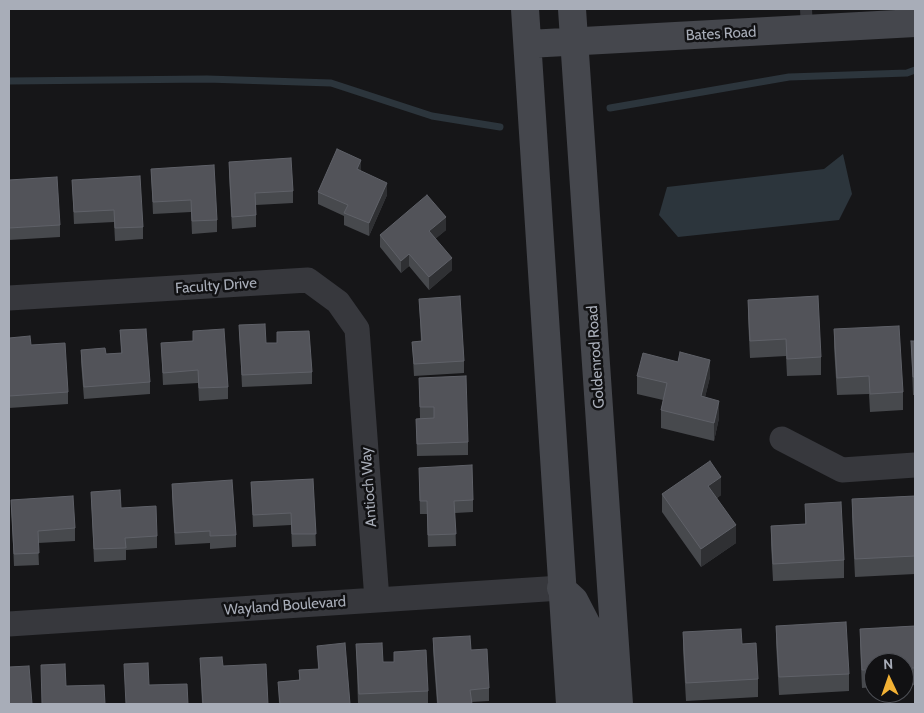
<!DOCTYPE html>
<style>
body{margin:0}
#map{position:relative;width:924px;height:713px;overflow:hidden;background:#161618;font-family:Cabin,sans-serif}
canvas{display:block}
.frame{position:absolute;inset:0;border:10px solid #a8adb8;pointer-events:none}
.north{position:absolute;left:864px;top:653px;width:50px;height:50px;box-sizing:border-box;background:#111113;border:1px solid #4d4f55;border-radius:50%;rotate:357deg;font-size:14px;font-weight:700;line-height:20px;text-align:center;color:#a8adb8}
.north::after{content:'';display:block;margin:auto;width:18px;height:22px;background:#f2b134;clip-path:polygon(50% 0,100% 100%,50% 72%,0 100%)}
</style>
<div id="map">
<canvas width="924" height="713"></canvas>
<div class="frame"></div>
<div class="north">N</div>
</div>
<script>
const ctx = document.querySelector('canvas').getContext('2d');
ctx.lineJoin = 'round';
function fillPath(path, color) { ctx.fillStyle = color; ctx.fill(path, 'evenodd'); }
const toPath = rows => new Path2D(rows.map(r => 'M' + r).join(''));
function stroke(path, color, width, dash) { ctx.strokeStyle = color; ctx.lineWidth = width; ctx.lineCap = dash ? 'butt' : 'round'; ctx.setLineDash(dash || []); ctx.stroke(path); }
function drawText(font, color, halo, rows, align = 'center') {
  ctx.font = font + ' Cabin,sans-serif'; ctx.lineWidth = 5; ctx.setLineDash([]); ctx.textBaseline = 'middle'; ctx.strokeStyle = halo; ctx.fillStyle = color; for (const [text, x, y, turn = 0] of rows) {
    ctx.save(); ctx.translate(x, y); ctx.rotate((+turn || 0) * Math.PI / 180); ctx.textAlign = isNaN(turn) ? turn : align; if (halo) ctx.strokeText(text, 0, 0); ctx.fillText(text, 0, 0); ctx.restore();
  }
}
fillPath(toPath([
 [843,154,852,194,839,220,678,237,659,215,667,187,824,169]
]), '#2c353c');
stroke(toPath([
 [9,81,207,79,331,83,432,116,500,127],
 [610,108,789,77,907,73,915,70]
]), '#2c353c', 7);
stroke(toPath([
 [806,9,807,29]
]), '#37383d', 12);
stroke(toPath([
 [9,298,308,280,338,302,357,329,377,600],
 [782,439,842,470,915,465],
 [9,624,561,588]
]), '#37383d', 25);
stroke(toPath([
 [525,9,570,704],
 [572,9,619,704],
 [528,44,915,23],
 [561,588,574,600,589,629,594,704]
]), '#45474d', 28);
fillPath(toPath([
 [229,162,293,191,293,203,256,205,256,227,232,229,229,175],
 [151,169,217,220,217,232,192,234,191,212,153,214],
 [361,171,387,195,369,236,344,225,344,216,318,204,318,192],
 [9,180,60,225,60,237,9,240],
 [72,180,143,227,143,239,115,241,114,222,74,224],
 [446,230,435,239,452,270,429,290,409,266,401,273,380,247,380,235],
 [419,299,464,361,464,373,414,376,412,342,421,341],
 [748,300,821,357,821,375,787,376,786,356,750,358,748,318],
 [239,325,266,343,277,343,277,332,312,372,312,384,242,387],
 [834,329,903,392,903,410,870,412,869,394,837,395,834,347],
 [120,330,150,382,150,394,84,399,81,362,81,350,106,354,121,353],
 [193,331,228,387,228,399,199,401,198,383,163,385,161,343,193,341],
 [9,338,31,345,68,392,68,404,9,408],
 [911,341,915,341,915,395,913,395],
 [637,376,710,377,705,397,719,418,714,441,661,428,661,410,663,400,637,394],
 [419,378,468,442,468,455,417,456,416,419,420,418],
 [419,468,473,500,473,512,455,513,456,546,428,547,427,514,420,514],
 [313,479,316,546,292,547,291,525,253,527,251,482],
 [172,484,236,535,236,547,210,549,210,543,175,545,172,497],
 [91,492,121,508,157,536,157,548,126,550,126,560,94,562],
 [662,494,721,495,717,498,736,543,701,567,662,512],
 [915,496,915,574,855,577,852,517,852,499],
 [11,500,75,528,75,541,38,543,39,565,14,566],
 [805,504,844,560,844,578,773,581,771,544,771,526,805,524],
 [776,626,849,674,849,691,779,695,776,643],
 [915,626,915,685,904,686,904,663,874,663,874,687,862,688,860,646,860,629],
 [683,632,758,679,758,697,686,701,683,650],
 [433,638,489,688,489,701,471,702,472,704,437,704,433,651],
 [356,644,383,662,428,691,428,704,358,704],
 [317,646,350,704,279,704,278,682,299,680,299,670,318,669],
 [200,658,223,666,268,704,202,704]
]), '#47494d');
fillPath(toPath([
 [361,160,361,172,357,169],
 [387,183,387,195,369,236,369,223],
 [446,217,446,230,429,244,429,231],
 [409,254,409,266,401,273,401,261],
 [452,258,452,270,429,290,429,277],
 [710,360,710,377,701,414,701,396],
 [719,401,719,418,714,441,714,423],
 [721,477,721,495,708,504,708,486],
 [736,525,736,543,701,567,701,549]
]), '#2f3033');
const building = toPath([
 [337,149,361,160,357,169,387,183,369,223,344,213,348,205,318,192,337,149],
 [291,158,293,191,255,193,256,215,232,217,229,162,291,158],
 [214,165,217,220,192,221,191,200,153,202,151,169,214,165],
 [140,176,143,227,115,228,114,210,74,212,72,180,140,176],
 [57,177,60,225,9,228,9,180,57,177],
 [427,195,446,217,429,231,452,258,429,277,409,254,401,261,380,235,427,195],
 [460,296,464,361,414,364,412,342,422,341,419,299,460,296],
 [818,296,821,357,787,359,786,339,750,341,748,300,818,296],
 [265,324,266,343,277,343,277,332,309,331,312,372,242,375,239,325,265,324],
 [899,326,903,392,870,394,869,376,837,378,834,329,899,326],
 [146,329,150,382,84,387,81,350,105,348,106,354,122,353,120,330,146,329],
 [224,329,228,387,199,388,198,370,163,373,161,343,193,341,193,331,224,329],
 [30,336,31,345,65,343,68,392,9,396,9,338,30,336],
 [911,341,915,341,915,377,913,377,911,341],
 [680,352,710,360,701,396,719,401,714,423,661,410,667,383,637,376,643,353,678,362,680,352],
 [466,376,468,442,417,444,416,419,434,418,434,407,420,407,419,378,466,376],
 [710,461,721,477,708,486,736,525,701,549,662,494,710,461],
 [472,465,473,500,454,501,456,534,428,535,427,501,420,501,419,468,472,465],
 [313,479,316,534,292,534,291,513,253,515,251,482,313,479],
 [232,480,236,535,210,536,210,531,175,533,172,484,232,480],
 [120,490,121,508,156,506,157,536,125,538,126,548,94,549,91,492,120,490],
 [73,496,75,528,38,531,39,553,14,554,11,500,73,496],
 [915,496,915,556,855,559,852,499,915,496],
 [841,502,844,560,773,564,771,526,806,524,805,504,841,502],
 [846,622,849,674,779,677,776,626,846,622],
 [915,626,915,668,904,668,904,663,874,663,874,670,862,670,860,629,915,626],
 [741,629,742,644,756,643,758,679,686,683,683,632,741,629],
 [470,636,471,650,487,649,489,688,470,690,472,704,438,704,433,638,470,636],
 [345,643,350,704,280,704,278,682,300,680,299,670,319,669,317,646,345,643],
 [382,643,383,662,394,662,394,652,426,650,428,691,359,694,356,644,382,643],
 [222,657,223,666,266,664,268,704,203,704,200,658,222,657],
 [148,663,149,685,187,684,188,704,126,704,124,664,148,663],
 [65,664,66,686,104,685,105,704,42,704,41,665,65,664],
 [29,666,32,704,9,704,9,667,29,666]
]);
fillPath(building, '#525359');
stroke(building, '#5f6168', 1);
drawText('15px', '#a8adb8', '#111113', [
 ["Bates Road",721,34,-3],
 ["Faculty Drive",216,286,-4],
 ["Goldenrod Road",596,357,-94],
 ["Antioch Way",369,487,-94],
 ["Wayland Boulevard",285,606,-4]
]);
</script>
